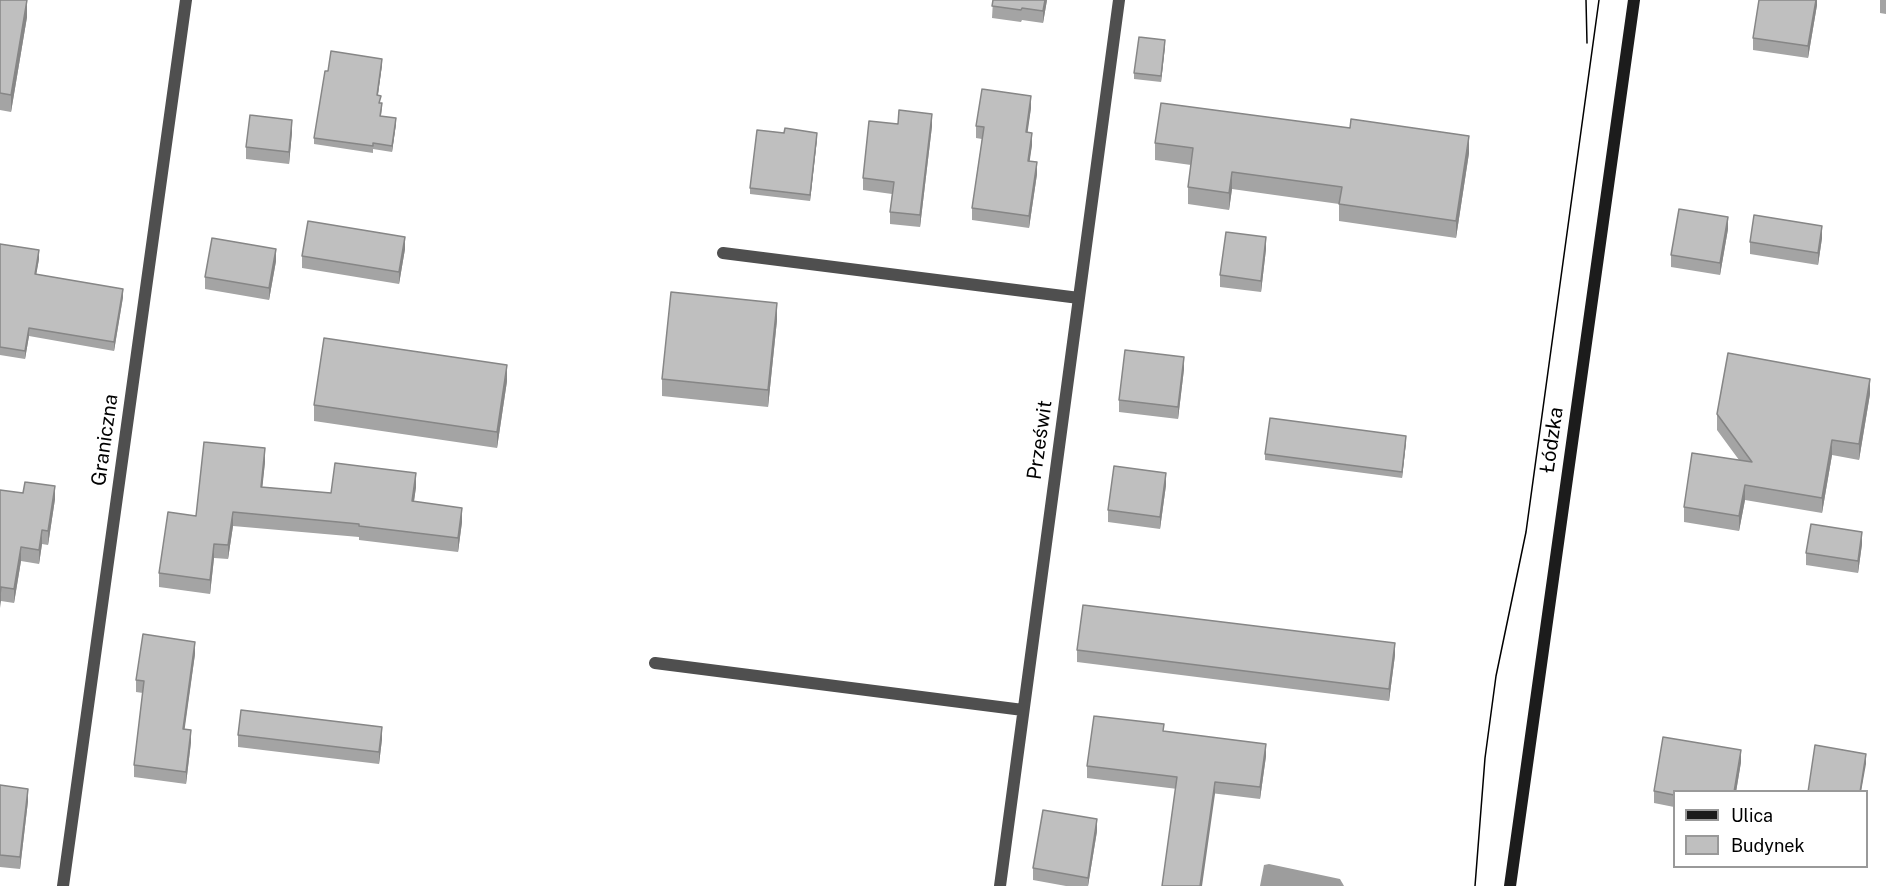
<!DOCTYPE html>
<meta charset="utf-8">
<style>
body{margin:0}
#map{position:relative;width:1886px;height:886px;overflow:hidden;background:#fff;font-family:"Public Sans",sans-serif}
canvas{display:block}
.legend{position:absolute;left:1673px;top:790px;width:195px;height:78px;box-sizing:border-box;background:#fff;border:2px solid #999;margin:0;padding:8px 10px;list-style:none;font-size:18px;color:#000}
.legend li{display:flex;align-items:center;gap:12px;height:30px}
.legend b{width:30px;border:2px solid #999}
</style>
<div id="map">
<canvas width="1886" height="886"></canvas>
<ul class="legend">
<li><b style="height:8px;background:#1c1c1c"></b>Ulica</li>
<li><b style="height:16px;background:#bfbfbf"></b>Budynek</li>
</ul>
</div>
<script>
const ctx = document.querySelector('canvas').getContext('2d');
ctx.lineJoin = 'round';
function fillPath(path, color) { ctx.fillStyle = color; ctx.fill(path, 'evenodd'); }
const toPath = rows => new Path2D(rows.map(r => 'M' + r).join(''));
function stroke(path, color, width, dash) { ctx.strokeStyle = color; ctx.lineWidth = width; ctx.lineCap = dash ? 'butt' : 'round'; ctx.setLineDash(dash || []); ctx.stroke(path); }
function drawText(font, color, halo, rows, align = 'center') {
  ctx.font = font + ' "Public Sans",sans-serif'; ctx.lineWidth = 4.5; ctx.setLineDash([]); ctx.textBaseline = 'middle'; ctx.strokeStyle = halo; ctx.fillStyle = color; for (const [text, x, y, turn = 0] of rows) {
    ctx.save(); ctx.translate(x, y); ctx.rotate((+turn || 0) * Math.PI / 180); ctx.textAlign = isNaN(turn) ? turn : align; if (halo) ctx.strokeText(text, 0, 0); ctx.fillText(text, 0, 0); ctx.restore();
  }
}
fillPath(toPath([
 [1269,864,1340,879,1344,886,1260,886,1264,865]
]), '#9d9d9d');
stroke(toPath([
 [723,253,1079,298],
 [655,663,1023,710],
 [63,886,186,0],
 [1000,886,1119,0]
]), '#4f4f4f', 12);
stroke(toPath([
 [1510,886,1634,0]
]), '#1c1c1c', 12);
stroke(toPath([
 [1586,0,1587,43],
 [1475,886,1485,758,1496,676,1526,532,1599,0]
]), '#000', 1.5);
fillPath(toPath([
 [0,0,27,17,11,112,0,110],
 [993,0,1047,0,1043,23,1022,20,1021,22,992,18],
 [1817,0,1817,5,1808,58,1753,50,1753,38],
 [1880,0,1886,0,1886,14,1880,13],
 [1165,46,1161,82,1134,79,1134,73],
 [382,65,378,95,382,109,381,116,396,124,392,152,373,149,373,153,314,144,314,138,328,71],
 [1031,108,1027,132,1032,145,1029,162,1037,174,1029,228,972,220,972,208,982,139,976,138,976,126],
 [898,124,932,126,920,227,890,224,890,212,892,194,863,190,863,178],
 [292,132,289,164,246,159,246,147],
 [817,139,810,201,750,194,750,188],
 [1155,143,1469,153,1456,238,1339,221,1339,204,1232,189,1229,210,1188,204,1188,187,1191,165,1155,160],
 [1728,229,1720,275,1671,267,1671,255],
 [1822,238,1818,265,1750,254,1750,242],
 [0,244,39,259,36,274,123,297,114,351,29,336,25,359,0,355],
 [405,249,399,284,302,268,302,256],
 [1266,249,1261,292,1220,287,1220,275],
 [276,261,269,300,205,289,205,277],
 [777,320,768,407,662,396,662,379],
 [1184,369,1178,419,1119,412,1119,400],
 [507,381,497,448,314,421,314,405],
 [1870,394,1859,460,1832,455,1822,513,1745,500,1739,531,1684,522,1684,507,1739,460,1717,430,1717,414],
 [1406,442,1402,478,1265,460,1265,454],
 [265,462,262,487,331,493,416,487,414,501,462,522,458,552,359,540,359,537,233,526,228,559,214,558,210,594,159,587,159,573,196,516],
 [1166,485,1160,529,1108,522,1108,510],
 [0,490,55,499,48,545,42,544,39,564,21,561,14,603,1,601],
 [1862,544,1858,573,1806,565,1806,553],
 [1077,650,1395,655,1389,701,1077,662],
 [195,654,184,730,191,742,186,784,134,777,134,765,143,693,136,692,136,680],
 [1164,731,1266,756,1260,799,1087,778,1087,766],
 [238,735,382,739,379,764,238,747],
 [1741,762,1736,792,1674,792,1674,807,1654,803,1654,791],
 [0,785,28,801,20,869,0,867],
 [1097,831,1088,886,1066,886,1033,880,1033,868]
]), '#a4a4a4');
fillPath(toPath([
 [27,0,27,17,11,112,11,95],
 [1045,0,1047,0,1043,23,1043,11],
 [1816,0,1817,0,1817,5,1808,58,1808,46],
 [1165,40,1165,46,1161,82,1161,76],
 [382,59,382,65,377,101,377,95],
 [1031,96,1031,108,1026,144,1026,132],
 [932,114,932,126,920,227,920,215],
 [396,118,396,124,392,152,392,146],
 [292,120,292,132,289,164,289,152],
 [817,133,817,139,810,201,810,195],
 [1032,133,1032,145,1028,173,1028,161],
 [1469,136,1469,153,1456,238,1456,221],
 [1037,162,1037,174,1029,228,1029,216],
 [1232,172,1232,189,1229,210,1229,193],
 [1728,217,1728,229,1720,275,1720,263],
 [1822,226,1822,238,1818,265,1818,253],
 [405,237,405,249,399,284,399,272],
 [1266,237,1266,249,1261,292,1261,281],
 [276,249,276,261,269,300,269,288],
 [39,250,39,259,35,282,35,274],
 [123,289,123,297,114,351,114,342],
 [777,303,777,320,768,407,768,390],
 [29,328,29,336,25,359,25,351],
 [1184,357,1184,369,1178,419,1178,407],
 [507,365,507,381,497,448,497,432],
 [1870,379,1870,394,1859,460,1859,444],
 [1406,436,1406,442,1402,478,1402,472],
 [1832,440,1832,455,1822,513,1822,498],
 [265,448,265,462,261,501,261,487],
 [416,473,416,487,412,515,412,501],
 [1166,473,1166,485,1160,529,1160,517],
 [1745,485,1745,500,1739,531,1739,516],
 [55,486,55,499,48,545,48,531],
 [462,508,462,522,458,552,458,538],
 [233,512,233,526,228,559,228,545],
 [42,530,42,544,39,564,39,550],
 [1862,532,1862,544,1858,573,1858,561],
 [214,544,214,558,210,594,210,580],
 [21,547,21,561,14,603,14,589],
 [1,587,1,601,0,608,0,595],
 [195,642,195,654,183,741,183,729],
 [1395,643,1395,655,1389,701,1389,689],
 [382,727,382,739,379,764,379,752],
 [191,730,191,742,186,784,186,772],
 [1266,744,1266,756,1260,799,1260,787],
 [1741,750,1741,762,1736,792,1734,792],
 [1866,754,1866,764,1861,792,1860,792],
 [1215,782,1215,794,1202,886,1200,886],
 [28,789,28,801,20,869,20,857],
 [1097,819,1097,831,1088,886,1088,878]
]), '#868686');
const building = toPath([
 [0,0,27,0,11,95,0,93,0,0],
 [993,0,1045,0,1043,11,1022,8,1021,10,992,6,993,0],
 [1759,0,1816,0,1808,46,1753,38,1759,0],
 [1139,37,1165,40,1161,76,1134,73,1139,37],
 [331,51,382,59,377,95,381,96,379,103,382,103,380,116,396,118,392,146,373,143,373,146,314,138,325,71,328,71,331,51],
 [982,89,1031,96,1026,132,1032,133,1028,161,1037,162,1029,216,972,208,984,127,976,126,982,89],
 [1161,103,1350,128,1351,119,1469,136,1456,221,1339,204,1342,187,1232,172,1229,193,1188,187,1193,148,1155,143,1161,103],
 [899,110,932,114,920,215,890,212,894,182,863,178,869,121,898,124,899,110],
 [250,115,292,120,289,152,246,147,250,115],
 [785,128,817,133,810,195,750,188,757,130,784,133,785,128],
 [1679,209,1728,217,1720,263,1671,255,1679,209],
 [1754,215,1822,226,1818,253,1750,242,1754,215],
 [308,221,405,237,399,272,302,256,308,221],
 [1226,232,1266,237,1261,281,1220,275,1226,232],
 [212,238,276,249,269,288,205,277,212,238],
 [0,244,39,250,35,274,123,289,114,342,29,328,25,351,0,347,0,244],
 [671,292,777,303,768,390,662,379,671,292],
 [324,338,507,365,497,432,314,405,324,338],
 [1125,350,1184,357,1178,407,1119,400,1125,350],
 [1728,353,1870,379,1859,444,1832,440,1822,498,1745,485,1739,516,1684,507,1692,453,1752,462,1717,414,1728,353],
 [1270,418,1406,436,1402,472,1265,454,1270,418],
 [204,442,265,448,261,487,331,493,335,463,416,473,412,501,462,508,458,538,359,526,359,524,233,512,228,545,214,544,210,580,159,573,168,512,196,516,204,442],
 [1114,466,1166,473,1160,517,1108,510,1114,466],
 [25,482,55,486,48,531,42,530,39,550,21,547,14,589,1,587,0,595,0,490,23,493,25,482],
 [1811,524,1862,532,1858,561,1806,553,1811,524],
 [1083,605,1395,643,1389,689,1077,650,1083,605],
 [143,634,195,642,183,729,191,730,186,772,134,765,144,681,136,680,143,634],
 [241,710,382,727,379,752,238,735,241,710],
 [1094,716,1164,724,1163,731,1266,744,1260,787,1215,782,1200,886,1162,886,1177,777,1087,766,1094,716],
 [1663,737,1741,750,1734,792,1674,792,1674,795,1654,791,1663,737],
 [1815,745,1866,754,1860,792,1808,792,1815,745],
 [0,785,28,789,20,857,0,855,0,785],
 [1043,810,1097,819,1088,878,1033,868,1043,810]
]);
fillPath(building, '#bfbfbf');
stroke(building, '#868686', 1.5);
drawText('20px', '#000', '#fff', [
 ["Graniczna",105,440,-82],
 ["Prześwit",1040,440,-82],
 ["Łódzka",1552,440,-82]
]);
</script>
